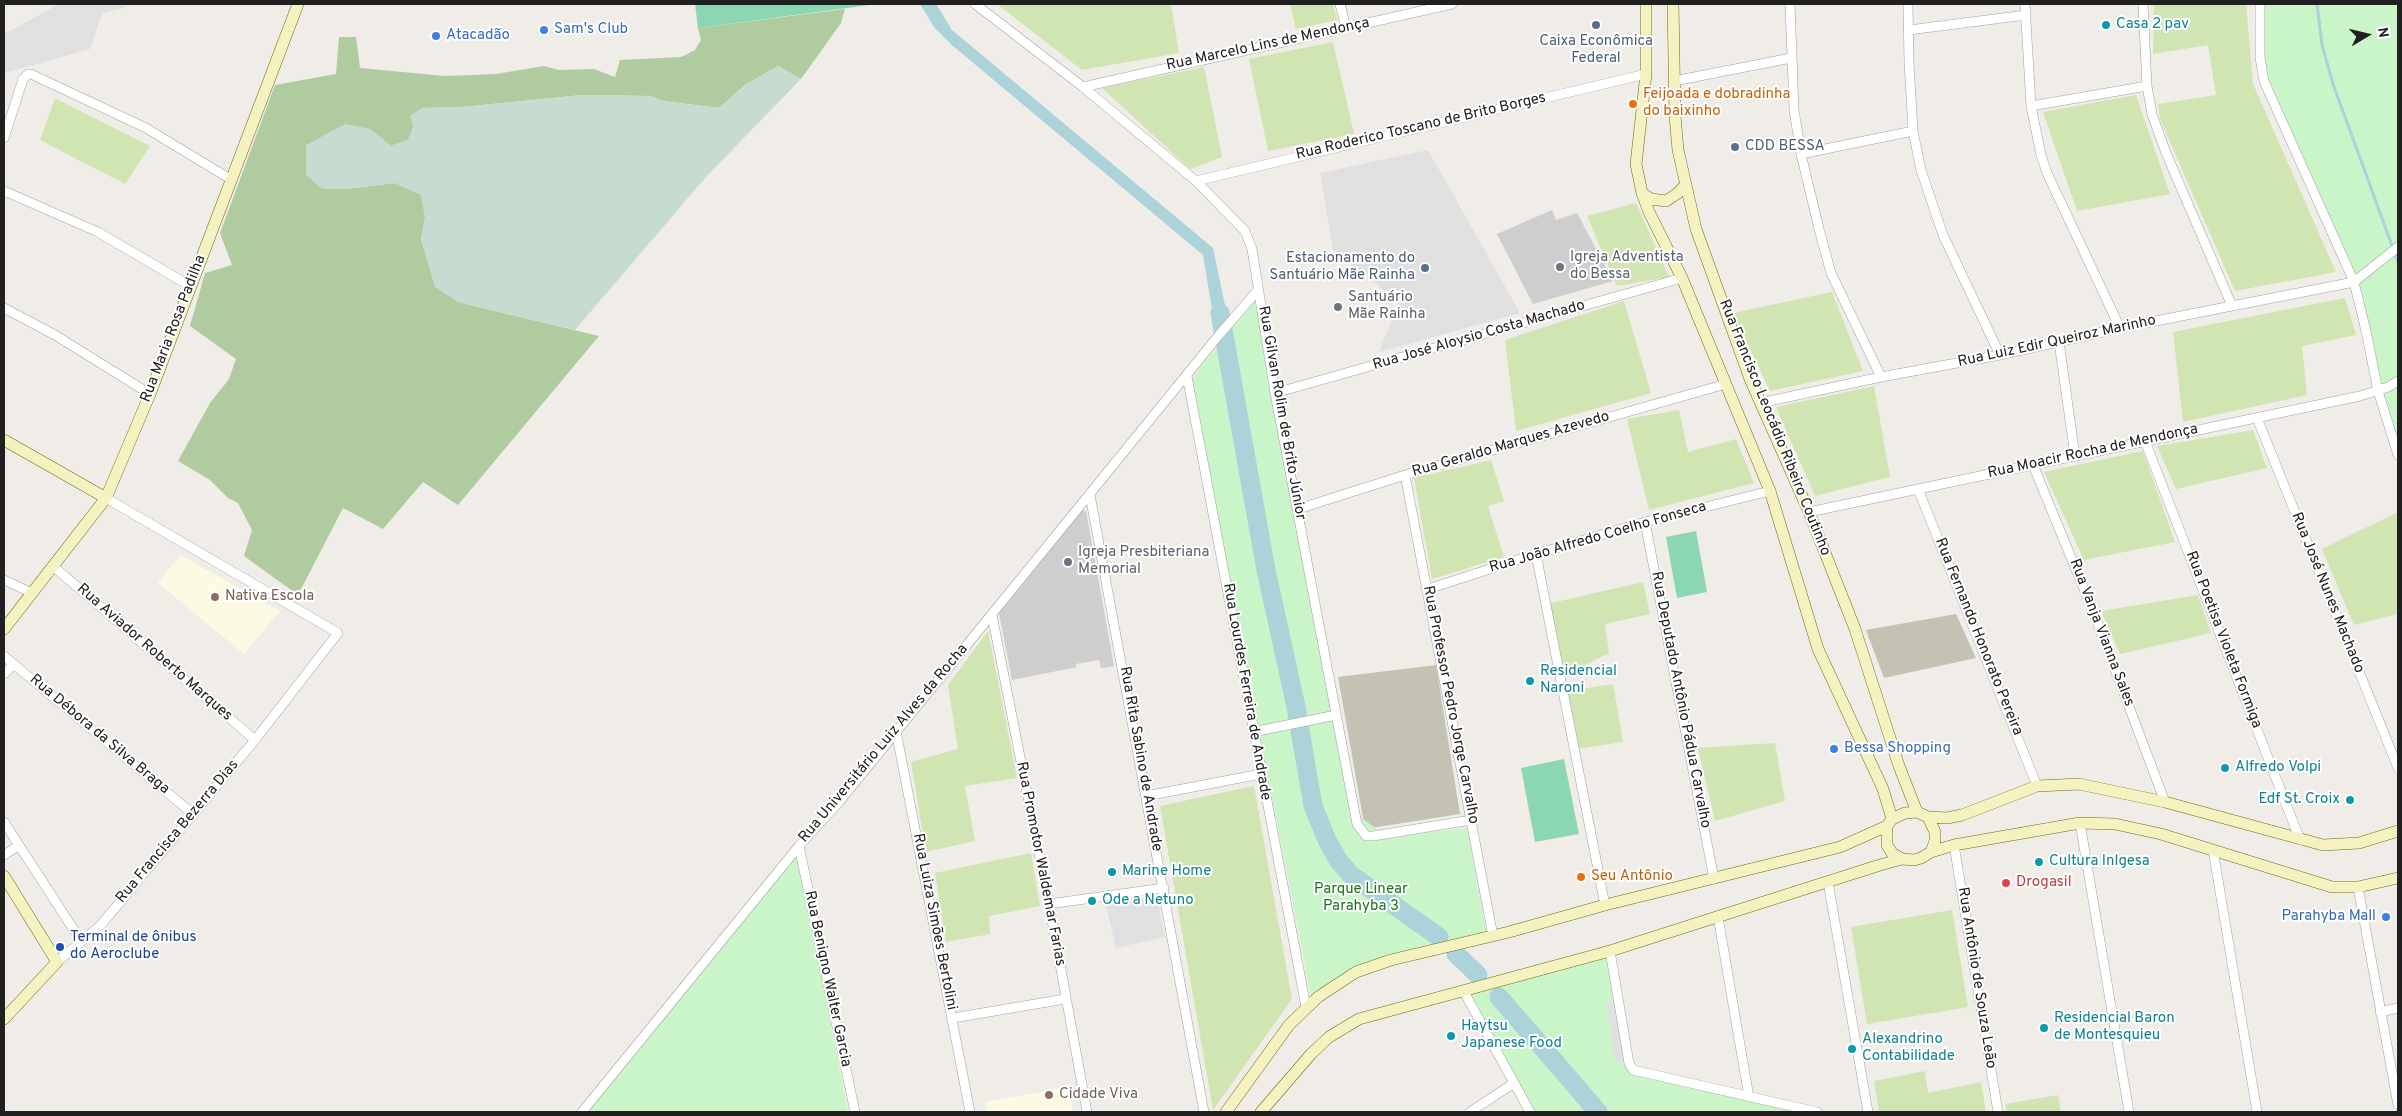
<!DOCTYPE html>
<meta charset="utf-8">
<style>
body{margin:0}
#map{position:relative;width:2402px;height:1116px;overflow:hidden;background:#f0ece7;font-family:Overpass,sans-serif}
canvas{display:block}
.frame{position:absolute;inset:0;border:5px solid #202020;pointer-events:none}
.north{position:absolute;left:2342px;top:10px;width:50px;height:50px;-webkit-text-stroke:4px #fff;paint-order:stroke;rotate:81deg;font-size:14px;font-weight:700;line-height:20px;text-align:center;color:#202020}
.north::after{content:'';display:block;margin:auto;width:18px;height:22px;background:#202020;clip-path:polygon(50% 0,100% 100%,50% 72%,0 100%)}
</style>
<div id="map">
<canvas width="2402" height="1116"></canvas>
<div class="frame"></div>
<div class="north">N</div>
</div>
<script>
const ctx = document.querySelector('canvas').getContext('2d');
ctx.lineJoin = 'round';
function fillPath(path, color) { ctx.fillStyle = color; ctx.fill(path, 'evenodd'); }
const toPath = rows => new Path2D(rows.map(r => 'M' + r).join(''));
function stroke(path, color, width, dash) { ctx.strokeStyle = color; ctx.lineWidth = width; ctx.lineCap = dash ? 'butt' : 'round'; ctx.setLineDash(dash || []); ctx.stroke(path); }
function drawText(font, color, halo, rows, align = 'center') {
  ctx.font = font + ' Overpass,sans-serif'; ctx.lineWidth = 4; ctx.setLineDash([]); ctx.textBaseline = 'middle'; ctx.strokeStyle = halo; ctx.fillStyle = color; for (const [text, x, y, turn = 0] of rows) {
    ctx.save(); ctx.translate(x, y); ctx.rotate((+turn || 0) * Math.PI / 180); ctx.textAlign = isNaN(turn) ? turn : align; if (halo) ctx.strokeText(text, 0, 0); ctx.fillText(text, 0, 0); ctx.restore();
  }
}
fillPath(toPath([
 [180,555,280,611,244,654,158,583],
 [1069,1087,1073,1112,987,1112,985,1102]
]), '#fcfae3');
fillPath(toPath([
 [1552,210,1556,220,1577,213,1613,281,1533,304,1497,234],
 [1081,510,1086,511,1114,666,1101,668,1099,660,1076,664,1077,667,1012,680,999,613]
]), '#cecece');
fillPath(toPath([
 [1956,614,1976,658,1884,678,1866,630],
 [1436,665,1460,814,1365,829,1338,677]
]), '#c4c2b3');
fillPath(toPath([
 [997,4,1171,4,1179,53,1082,70],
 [1290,4,1333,4,1337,20,1296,29],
 [2154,4,2246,4,2253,84,2336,272,2235,291,2160,119,2158,104,2216,95,2208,45,2153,54],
 [1333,42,1354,134,1268,151,1249,59],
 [1204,67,1222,157,1190,169,1102,88],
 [2136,95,2170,194,2077,211,2043,112],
 [55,98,150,146,125,184,40,140],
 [1636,203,1669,277,1617,286,1587,216],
 [1832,292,1863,371,1770,391,1733,313],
 [2345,298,2356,335,2302,346,2307,395,2183,422,2173,332],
 [1624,301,1651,393,1516,431,1505,340],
 [1874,386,1890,477,1815,496,1776,407],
 [1679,410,1688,452,1736,439,1754,483,1649,510,1627,419],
 [2253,430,2267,468,2176,489,2157,446],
 [2143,451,2175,542,2084,560,2044,472],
 [1491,460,1504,501,1488,506,1504,557,1432,579,1414,478],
 [2398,512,2398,614,2354,625,2322,549],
 [1643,582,1650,614,1605,624,1609,653,1565,675,1547,604],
 [2198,595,2211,633,2120,654,2101,611],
 [988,631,1017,778,965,786,975,841,926,852,911,762,958,749,948,685],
 [1613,684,1623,742,1570,750,1561,692],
 [1775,743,1785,801,1715,821,1698,748],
 [1254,786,1292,999,1213,1110,1160,806],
 [1031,853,1040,906,989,916,990,934,946,942,935,873],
 [1952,910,1968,1007,1867,1024,1851,927],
 [1925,1071,1928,1093,1981,1082,1986,1112,1879,1112,1874,1081],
 [2058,1095,2061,1112,2007,1112,2005,1104]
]), '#d0e5b2');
fillPath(toPath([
 [845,9,841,23,801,79,778,66,745,85,719,108,663,101,650,96,582,95,462,107,422,108,408,140,391,146,370,129,347,189,395,183,422,195,425,218,421,240,458,302,599,336,458,505,423,482,383,529,343,508,298,595,244,556,252,530,238,503,228,498,210,480,178,461,210,403,229,379,236,359,190,326,205,273,232,265,220,233,275,85,336,74,339,37,356,37,360,68,445,76,496,74,544,66,559,70,594,69,615,77,620,60,681,57,695,50,701,40,698,28]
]), '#b1cba0');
fillPath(toPath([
 [778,66,801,79,705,178,575,330,458,302,435,287,421,240,425,218,421,195,395,183,347,189,322,189,306,175,306,145,345,124,370,129,391,146,408,140,414,128,410,116,422,108,462,107,582,95,650,96,663,101,719,108,745,85]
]), '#c6dcd0');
fillPath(toPath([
 [2261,4,2398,4,2398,452,2354,282,2262,71],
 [1260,293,1359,816,1388,837,1467,828,1485,927,1493,936,1363,968,1312,1001,1191,379],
 [797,852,848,1112,586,1112],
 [1608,952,1630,1072,1810,1112,1531,1112,1467,992]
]), '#c9f5c9');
fillPath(toPath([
 [695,4,877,4,698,28],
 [1696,531,1707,592,1677,598,1666,537],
 [1564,759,1579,834,1535,842,1521,768]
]), '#8cd7b3');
fillPath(toPath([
 [59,4,125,4,124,8,102,13,90,49,4,73,4,34],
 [1428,150,1520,313,1379,352,1398,305,1377,284,1333,251,1320,173],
 [1156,896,1165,937,1116,948,1106,905],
 [1614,996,1625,1066,1615,1060,1606,1004]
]), '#e0e0e0');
fillPath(toPath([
 [920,4,936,4,952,30,1213,248,1230,329,1218,345,1203,255,953,46,934,27]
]), '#acd3d9');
stroke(toPath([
 [2317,4,2322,45,2333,84,2398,262]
]), '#acd3d9', 3);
stroke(toPath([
 [1220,313,1266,570,1296,707,1313,806,1327,840,1338,860,1351,875,1439,937],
 [1456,954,1478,975],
 [1499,997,1598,1112]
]), '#acd3d9', 19);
const street = toPath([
 [975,4,1083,87,1196,181,1245,231,1252,249,1275,393,1357,824,1366,836,1373,836,1471,820],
 [1340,4,1346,28],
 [1790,4,1794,110,1801,154,1819,229,1831,273,1881,377],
 [1908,4,1909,63,1913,131,1921,170,1943,235,2000,355],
 [2025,4,2031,106,2041,155,2047,173,2120,328],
 [2143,4,2147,86,2152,114,2166,153,2232,306],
 [2260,4,2260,57,2264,81,2354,282,2366,331,2378,391,2398,455],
 [1909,30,2026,15],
 [1674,81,1791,58],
 [1083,87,1452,4],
 [2031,106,2147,86],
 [4,138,23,79,28,74,31,74,146,128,232,180],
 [1801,154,1913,131],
 [1196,181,1646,74],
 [4,191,98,232,190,286],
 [4,308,55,335,150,394],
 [2059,342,2075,456],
 [1187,376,1306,1007],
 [1275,393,1682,278],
 [1760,403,1881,377,2000,355,2120,328,2354,282,2398,247],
 [2257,418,2398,768],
 [2145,441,2300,840],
 [2033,465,2093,611,2165,802],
 [1405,475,1493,936],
 [1918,489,2037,786],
 [1090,495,1204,1112],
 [1298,509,1405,475,1726,384],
 [1809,512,2360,396,2388,387,2398,381],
 [1645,522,1714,879],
 [1536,554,1605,905],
 [53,566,255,740],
 [4,580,30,592],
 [1428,589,1536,554,1645,522,1770,491],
 [992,615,1049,904,1087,1112],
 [4,656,193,814],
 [4,674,14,664],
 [896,731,970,1112],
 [1253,732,1336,715],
 [1146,796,1261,774],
 [4,822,81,941],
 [2080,823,2129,1112],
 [1954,845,1998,1112],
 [799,846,855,1112],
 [2213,850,2257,1112],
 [4,855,18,846],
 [1828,882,1868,1112],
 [2358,887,2398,1105],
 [1049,904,1164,888],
 [1718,917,1749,1097],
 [1610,951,1629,1063,1633,1070,1817,1112],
 [57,962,100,926,255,740,338,633,106,498],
 [1464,992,1530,1112],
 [2380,1012,2398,1008],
 [953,1018,1065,999],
 [582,1112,799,846,839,802,1219,335,1258,290],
 [1470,1112,1514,1083]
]);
const secondary = toPath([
 [1646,4,1646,74,1636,164,1642,193,1649,212,1682,278,1770,491,1818,649,1883,789,1892,819],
 [1673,4,1675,116,1678,150,1696,229,1750,379,1809,512,1855,629,1899,766,1917,812],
 [1642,193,1651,199,1666,201,1678,193,1685,185],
 [4,440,106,498],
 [4,629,106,498,150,394,298,4],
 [1928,817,1935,832,1935,841,1931,852],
 [1887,826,1887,845,1892,853,1902,859],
 [4,876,57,962,4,1019],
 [1226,1112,1289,1025,1318,997,1356,972,1391,960,1509,932,1605,905,1840,847,1887,826,1892,819,1905,813,1917,812,1928,817,1947,818,1962,815,2037,786,2079,784,2165,802,2323,845,2359,843,2398,831],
 [1261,1112,1311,1054,1329,1037,1359,1019,1610,951,1880,865,1902,859,1914,860,1921,858,1931,852,1954,845,2080,823,2115,824,2161,834,2332,887,2358,887,2398,878]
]);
stroke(street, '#a1a1a1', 10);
stroke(secondary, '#6e6f0f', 12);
stroke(street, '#fff', 9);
stroke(secondary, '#f4f2c0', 11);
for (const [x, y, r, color] of [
 [1596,25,5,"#5c6f8a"],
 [2106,25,5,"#0f9aa8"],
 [544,30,5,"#3f7fe0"],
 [436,36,5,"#3f7fe0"],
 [1633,104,5,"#e8710a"],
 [1735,147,5,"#5c6f8a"],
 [1560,267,5,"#6b7280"],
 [1425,268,5,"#5c6f8a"],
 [1338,307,5,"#6b7280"],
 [1068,562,5,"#6b7280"],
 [215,597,5,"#8d6e63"],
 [1530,681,5,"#0f9aa8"],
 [1834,749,5,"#3f7fe0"],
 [2225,768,5,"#0f9aa8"],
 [2350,800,5,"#0f9aa8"],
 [2039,862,5,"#0f9aa8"],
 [1112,872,5,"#0f9aa8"],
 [1581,877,5,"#e8710a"],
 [2006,883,5,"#e0444e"],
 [1092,901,5,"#0f9aa8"],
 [2386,917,5,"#3f7fe0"],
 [60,947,5,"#1a4fb4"],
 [2044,1028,5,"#0f9aa8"],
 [1451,1036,5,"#0f9aa8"],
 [1852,1049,5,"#0f9aa8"],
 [1049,1095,5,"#8d6e63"]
]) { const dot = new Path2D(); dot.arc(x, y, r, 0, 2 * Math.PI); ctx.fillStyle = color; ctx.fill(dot); stroke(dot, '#fff', 2); }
drawText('15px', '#0d838f', '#fff', [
 ["Casa 2 pav",2116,25],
 ["Residencial",1540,672],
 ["Naroni",1540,689],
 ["Alfredo Volpi",2235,768],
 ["Edf St. Croix",2340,800,"right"],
 ["Cultura Inlgesa",2049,862],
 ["Marine Home",1122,872],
 ["Ode a Netuno",1102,901],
 ["Residencial Baron",2054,1019],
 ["de Montesquieu",2054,1036],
 ["Haytsu",1461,1027],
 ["Japanese Food",1461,1044],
 ["Alexandrino",1862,1040],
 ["Contabilidade",1862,1057]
], 'left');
drawText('15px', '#366cbe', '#fff', [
 ["Sam's Club",554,30],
 ["Atacadão",446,36],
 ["Bessa Shopping",1844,749],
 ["Parahyba Mall",2376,917,"right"]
], 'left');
drawText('15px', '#4e5e75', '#fff', [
 ["Caixa Econômica",1596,42],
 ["Federal",1596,59],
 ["CDD BESSA",1745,147,"left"],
 ["Estacionamento do",1415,259,"right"],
 ["Santuário Mãe Rainha",1415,276,"right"]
]);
drawText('15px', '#202020', '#fff', [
 ["Rua Marcelo Lins de Mendonça",1268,45,-12],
 ["Rua Roderico Toscano de Brito Borges",1421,127,-13],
 ["Rua Maria Rosa Padilha",174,329,-69],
 ["Rua José Aloysio Costa Machado",1479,336,-16],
 ["Rua Luiz Edir Queiroz Marinho",2057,342,-12],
 ["Rua Gilvan Rolim de Brito Júnior",1281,413,80],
 ["Rua Francisco Leocádio Ribeiro Coutinho",1774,428,68],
 ["Rua Geraldo Marques Azevedo",1511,445,-16],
 ["Rua Moacir Rocha de Mendonça",2093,452,-12],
 ["Rua João Alfredo Coelho Fonseca",1598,538,-16],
 ["Rua José Nunes Machado",2327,593,68],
 ["Rua Vanja Vianna Sales",2101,633,69],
 ["Rua Fernando Honorato Pereira",1978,637,68],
 ["Rua Poetisa Violeta Formiga",2223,640,69],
 ["Rua Aviador Roberto Marques",154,653,41],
 ["Rua Lourdes Ferreira de Andrade",1246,692,80],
 ["Rua Deputado Antônio Pádua Carvalho",1680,700,79],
 ["Rua Professor Pedro Jorge Carvalho",1450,705,79],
 ["Rua Débora da Silva Braga",99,735,40],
 ["Rua Universitário Luiz Alves da Rocha",884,744,-50],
 ["Rua Rita Sabino de Andrade",1140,759,80],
 ["Rua Francisca Bezerra Dias",178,832,-50],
 ["Rua Promotor Waldemar Farias",1040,864,79],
 ["Rua Luiza Simões Bertolini",934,922,79],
 ["Rua Antônio de Souza Leão",1976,978,81],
 ["Rua Benigno Walter Garcia",827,979,78]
]);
drawText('15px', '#c56008', '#fff', [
 ["Feijoada e dobradinha",1643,95],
 ["do baixinho",1643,112],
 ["Seu Antônio",1591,877]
], 'left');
drawText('15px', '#5b616d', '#fff', [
 ["Igreja Adventista",1570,258],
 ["do Bessa",1570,275],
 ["Santuário",1348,298],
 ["Mãe Rainha",1348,315],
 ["Igreja Presbiteriana",1078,553],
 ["Memorial",1078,570]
], 'left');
drawText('15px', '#785e54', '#fff', [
 ["Nativa Escola",225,597],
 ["Cidade Viva",1059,1095]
], 'left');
drawText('15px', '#be3a42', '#fff', [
 ["Drogasil",2016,883]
], 'left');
drawText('15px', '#177616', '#fff', [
 ["Parque Linear",1361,890],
 ["Parahyba 3",1361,907]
]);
drawText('15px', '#164399', '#fff', [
 ["Terminal de ônibus",70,938],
 ["do Aeroclube",70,955]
], 'left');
</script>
